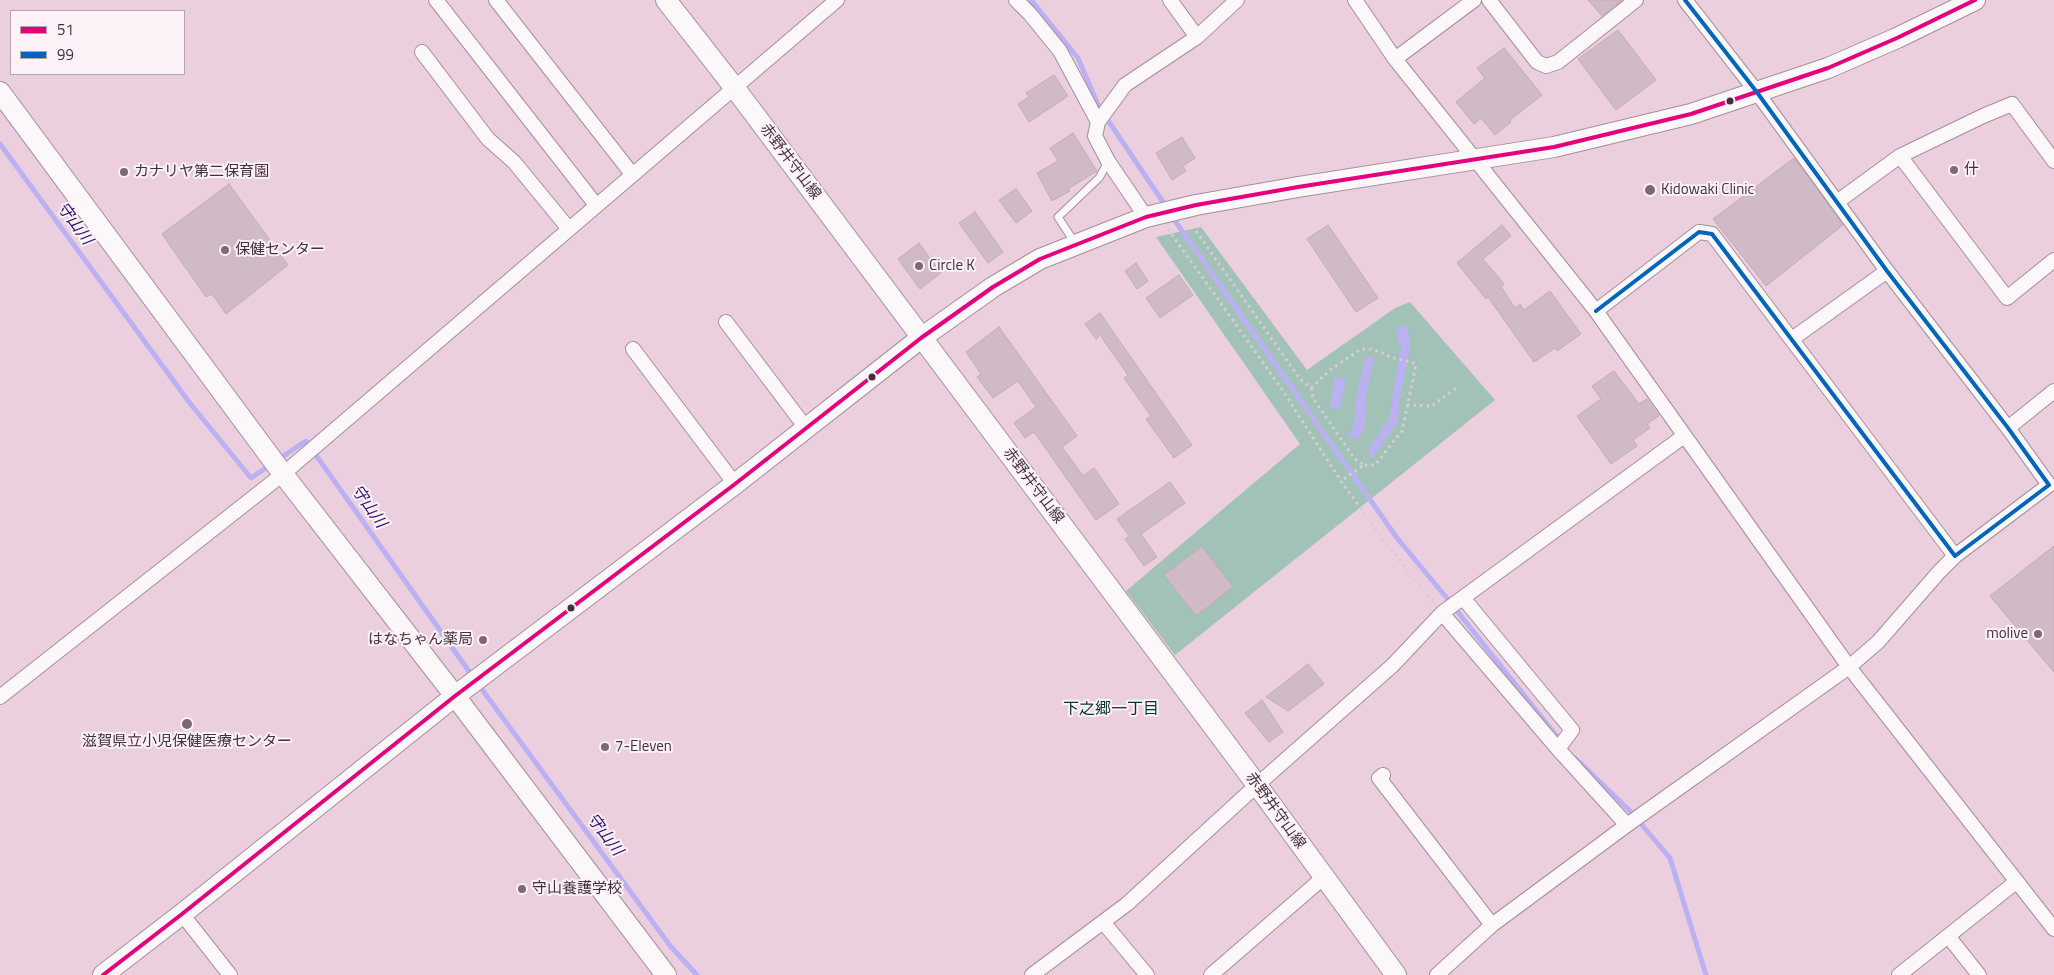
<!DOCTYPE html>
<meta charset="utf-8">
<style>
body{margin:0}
#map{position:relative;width:2054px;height:975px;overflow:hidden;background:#eccfdf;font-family:"Titillium Web",sans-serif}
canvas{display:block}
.legend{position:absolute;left:10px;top:10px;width:175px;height:65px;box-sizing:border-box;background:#fdf2f8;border:1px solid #b3a4ac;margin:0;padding:6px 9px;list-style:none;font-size:15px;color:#442f3b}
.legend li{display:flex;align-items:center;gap:10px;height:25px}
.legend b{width:25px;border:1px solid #b3a4ac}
</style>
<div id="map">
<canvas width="2054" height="975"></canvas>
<ul class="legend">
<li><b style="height:6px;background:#e5007d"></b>51</li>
<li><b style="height:6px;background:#0065bd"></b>99</li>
</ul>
</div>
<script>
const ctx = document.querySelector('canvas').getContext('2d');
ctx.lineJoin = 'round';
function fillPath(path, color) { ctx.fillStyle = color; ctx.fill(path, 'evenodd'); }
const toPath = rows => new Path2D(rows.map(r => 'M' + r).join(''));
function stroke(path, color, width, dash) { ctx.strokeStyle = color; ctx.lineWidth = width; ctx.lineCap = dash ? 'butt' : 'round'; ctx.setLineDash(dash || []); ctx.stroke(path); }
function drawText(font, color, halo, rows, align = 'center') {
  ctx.font = font + ' "Titillium Web","Noto Sans JP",sans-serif'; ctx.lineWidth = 4; ctx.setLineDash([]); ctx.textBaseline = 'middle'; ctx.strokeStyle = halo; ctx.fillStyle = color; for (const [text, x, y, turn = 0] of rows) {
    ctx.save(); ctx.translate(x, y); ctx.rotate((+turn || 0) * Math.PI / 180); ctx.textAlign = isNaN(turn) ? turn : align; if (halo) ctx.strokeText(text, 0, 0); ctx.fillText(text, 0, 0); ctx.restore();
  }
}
fillPath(toPath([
 [1201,227,1307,370,1395,308,1410,302,1495,400,1175,655,1126,591,1300,444,1156,237]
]), '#a3c2b7');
fillPath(toPath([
 [1401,325,1408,328,1410,347,1401,392,1397,423,1373,458,1367,452,1389,418,1401,346,1398,341,1398,329],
 [1368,356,1374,358,1365,399,1367,407,1364,429,1357,439,1355,439,1349,435,1349,432,1354,427,1356,400,1365,358],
 [1335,376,1346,379,1339,411,1330,407]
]), '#bab0f2');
stroke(toPath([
 [1031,0,1078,58,1099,107,1167,208],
 [0,144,189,402,251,478,270,465],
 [1171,215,1397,538,1446,597,1562,743],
 [277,460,306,441,473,677],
 [478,684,671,947,697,975],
 [1575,758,1630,811,1670,858,1706,975]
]), '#bab0f2', 5);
const building = toPath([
 [1588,0,1622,0,1602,16,1588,0],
 [1618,30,1656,80,1616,110,1578,59,1618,30],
 [1504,48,1542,95,1510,120,1511,122,1495,135,1481,118,1474,124,1456,102,1485,78,1477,68,1504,48],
 [1054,75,1068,96,1029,122,1018,104,1029,97,1026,93,1054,75],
 [1073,133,1097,171,1068,189,1070,191,1052,201,1037,173,1058,161,1050,148,1073,133],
 [1182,137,1195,158,1183,166,1186,171,1172,180,1156,153,1182,137],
 [1794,158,1843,225,1766,286,1713,219,1794,158],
 [229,184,288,265,226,314,212,294,206,297,162,234,229,184],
 [1016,189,1032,211,1016,223,999,200,1016,189],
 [975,212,1003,252,988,263,959,223,975,212],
 [1328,225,1378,298,1356,312,1307,239,1328,225],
 [1502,225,1511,236,1483,259,1504,284,1501,287,1515,308,1520,304,1524,310,1550,291,1581,334,1557,351,1555,348,1534,362,1488,297,1486,299,1457,263,1502,225],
 [919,243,941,273,920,289,898,259,919,243],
 [1136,263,1148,281,1137,289,1125,271,1136,263],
 [1179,275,1193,295,1160,318,1146,298,1179,275],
 [1100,313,1192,445,1174,458,1146,419,1151,416,1124,378,1128,375,1100,335,1096,339,1085,324,1100,313],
 [999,327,1077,436,1062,447,1083,476,1094,468,1119,504,1096,520,1034,432,1025,438,1014,423,1036,407,1018,381,993,398,977,377,981,374,966,352,999,327],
 [1614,371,1639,404,1647,399,1659,416,1647,424,1650,428,1633,440,1637,446,1611,464,1577,416,1601,399,1592,386,1614,371],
 [1170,482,1185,503,1141,534,1157,557,1144,566,1125,539,1129,536,1117,519,1170,482],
 [1202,546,1233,587,1196,616,1164,575,1202,546],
 [2054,546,2054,672,1990,596,2054,546],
 [1308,664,1324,684,1288,711,1266,697,1308,664],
 [1262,700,1283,732,1269,742,1245,713,1262,700]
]);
fillPath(building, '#d1bac7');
stroke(building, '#c1abb7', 1);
const lane = toPath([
 [1075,243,1058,217,1099,178,1108,162]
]);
const street = toPath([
 [436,0,596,205],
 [496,0,632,174],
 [1016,0,1030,14,1060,51,1098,122],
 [1170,0,1197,37],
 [1355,0,1395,59,1596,311,1849,667,2054,929],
 [1489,0,1537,62,1546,66,1558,62,1636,0],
 [422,52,488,139,514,162,569,229],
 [1395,59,1474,0],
 [1900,156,2007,298,2054,260],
 [1837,202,1900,156,1983,116,2012,104,2054,161],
 [1146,217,1108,161,1095,136,1098,122,1125,85,1197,37,1237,0],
 [1596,311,1699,232,1712,234,1955,556,2049,485,2008,428,1887,271,1756,91,1685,0],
 [726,322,806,428],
 [1792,339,1887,271],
 [633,349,735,484],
 [2008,428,2054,391],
 [1464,599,1572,730,1558,749,1627,825],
 [1442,613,1558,749],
 [0,697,283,474,837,0],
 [1383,775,1379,778,1492,925],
 [182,914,230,975],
 [1103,922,1147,975],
 [1948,936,1979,975],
 [1032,975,1127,904,1257,785,1393,665,1442,613,1684,436],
 [1211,975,1324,877],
 [1437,975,1492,925,1627,825,1849,667,1878,642,1939,572,1955,556],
 [1899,975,2016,882]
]);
const secondary = toPath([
 [666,0,734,87,1257,785,1396,975],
 [0,92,283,474,455,696,666,975],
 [103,975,182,914,455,696,735,484,921,338,993,287,1040,259,1146,217,1196,205,1298,187,1554,147,1691,114,1828,68,1897,38,1975,0]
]);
stroke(lane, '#a48e9a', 9);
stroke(street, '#a48e9a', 16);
stroke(secondary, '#a48e9a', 22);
stroke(toPath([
 [1168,229,1281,388,1341,481,1383,540,1434,603],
 [1196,231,1300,379,1311,388,1313,398,1354,458,1364,465,1341,481],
 [1311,388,1330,370,1361,349,1368,349,1378,351,1393,358,1412,362,1416,365,1402,431,1375,465,1364,465],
 [1407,405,1432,406,1456,388]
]), '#d6ced2', 3, [2.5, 4]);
stroke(lane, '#fcf8fa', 7);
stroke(street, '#fcf8fa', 14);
stroke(secondary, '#fcf8fa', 20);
stroke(toPath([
 [103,975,182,914,455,696,735,484,921,338,993,287,1040,259,1146,217,1196,205,1298,187,1554,147,1691,114,1828,68,1897,38,1975,0]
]), '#e5007d', 4);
stroke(toPath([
 [1596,311,1699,232,1712,234,1955,556,2049,485,2008,428,1887,271,1756,91,1685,0]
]), '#0065bd', 4);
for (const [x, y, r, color] of [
 [1730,101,4.5,"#442f3b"],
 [1954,170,5,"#7f6774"],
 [124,172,5,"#7f6774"],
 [1650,190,6,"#7f6774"],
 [225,250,5,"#7f6774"],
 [919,266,5,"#7f6774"],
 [872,377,4.5,"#442f3b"],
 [571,608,4.5,"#442f3b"],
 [2038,634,5,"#7f6774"],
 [483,640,5,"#7f6774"],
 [187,724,6,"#7f6774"],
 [605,747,5,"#7f6774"],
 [522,889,5,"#7f6774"]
]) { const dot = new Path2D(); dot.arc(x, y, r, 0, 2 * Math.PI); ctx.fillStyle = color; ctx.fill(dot); stroke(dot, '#fdf2f8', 2); }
drawText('15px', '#442f3b', '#fdf2f8', [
 ["赤野井守山線",790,162,53],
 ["赤野井守山線",1033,486,53],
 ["赤野井守山線",1275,811,54]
]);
drawText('15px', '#442f3b', '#fdf2f8', [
 ["什",1964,170],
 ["カナリヤ第二保育園",134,172],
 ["Kidowaki Clinic",1661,190],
 ["保健センター",235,250],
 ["Circle K",929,266],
 ["molive",2028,634,"right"],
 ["はなちゃん薬局",473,640,"right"],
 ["滋賀県立小児保健医療センター",187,742,"center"],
 ["7-Eleven",615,747],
 ["守山養護学校",532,889]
], 'left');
drawText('italic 16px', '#2b0f75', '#fdf2f8', [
 ["守山川",74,224,54],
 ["守山川",368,507,55],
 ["守山川",604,835,53]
]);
drawText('16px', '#053726', '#fdf2f8', [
 ["下之郷一丁目",1111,710]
]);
</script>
